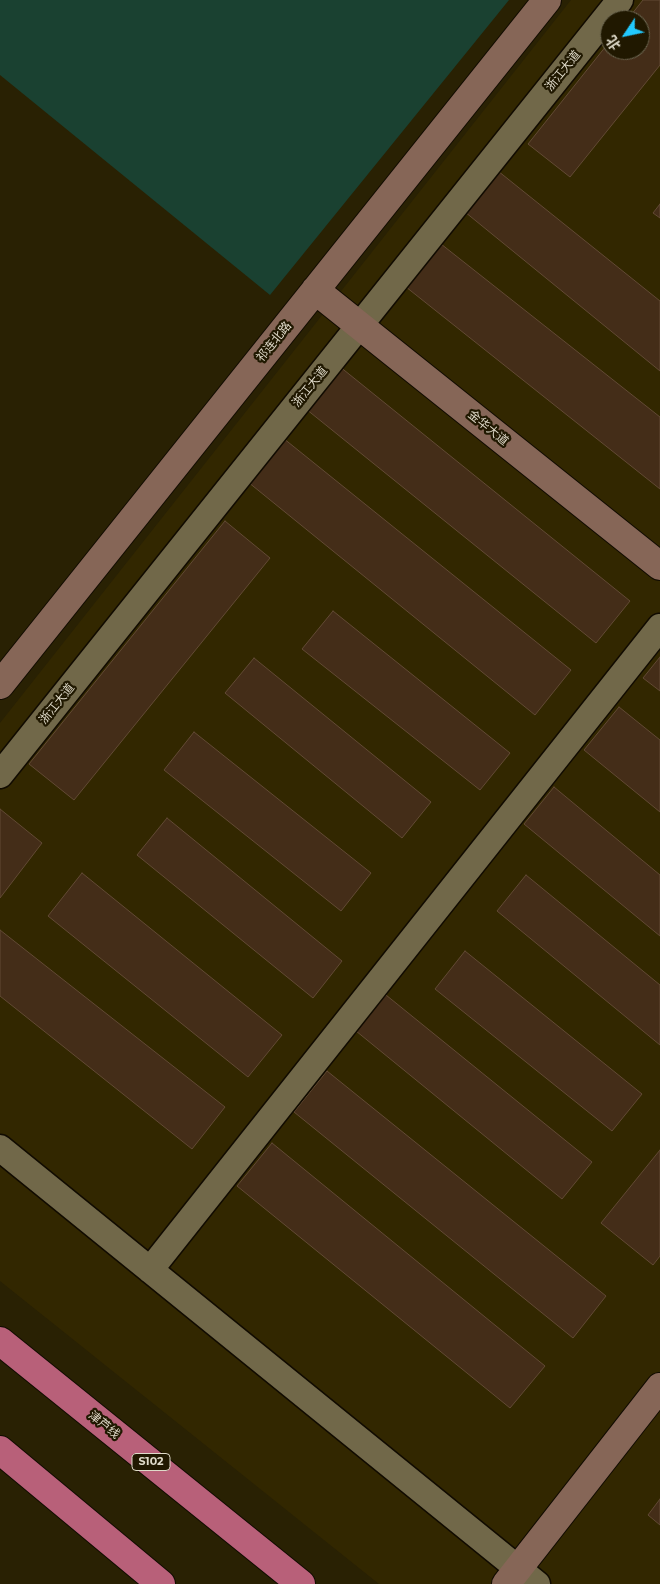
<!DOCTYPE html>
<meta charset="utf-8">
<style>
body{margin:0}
#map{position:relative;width:660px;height:1584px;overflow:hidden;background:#292103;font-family:Montserrat,"Noto Sans SC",sans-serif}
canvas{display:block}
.north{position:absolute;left:600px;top:10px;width:50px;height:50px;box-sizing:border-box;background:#201800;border:1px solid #6c6650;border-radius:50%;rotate:236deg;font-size:14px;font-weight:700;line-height:20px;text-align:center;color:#dfdac9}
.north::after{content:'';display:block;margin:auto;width:18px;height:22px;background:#22c9fe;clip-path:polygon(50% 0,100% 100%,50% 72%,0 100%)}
</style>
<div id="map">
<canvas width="660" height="1584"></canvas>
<div class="north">北</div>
</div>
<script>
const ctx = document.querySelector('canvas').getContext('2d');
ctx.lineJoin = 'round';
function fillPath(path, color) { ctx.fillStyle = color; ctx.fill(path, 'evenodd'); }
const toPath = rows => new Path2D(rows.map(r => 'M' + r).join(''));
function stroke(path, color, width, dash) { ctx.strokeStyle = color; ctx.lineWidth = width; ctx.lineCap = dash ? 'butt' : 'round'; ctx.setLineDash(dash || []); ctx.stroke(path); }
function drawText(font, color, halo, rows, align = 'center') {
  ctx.font = font + ' Montserrat,"Noto Sans SC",sans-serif'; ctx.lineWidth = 4.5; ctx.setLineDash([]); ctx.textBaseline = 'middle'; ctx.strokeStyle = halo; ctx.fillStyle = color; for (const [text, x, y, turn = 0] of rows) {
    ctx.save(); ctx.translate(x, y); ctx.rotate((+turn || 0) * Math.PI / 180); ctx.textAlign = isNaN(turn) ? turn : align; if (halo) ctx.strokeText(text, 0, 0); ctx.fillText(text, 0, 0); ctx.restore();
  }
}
fillPath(toPath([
 [571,0,660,0,660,1584,379,1584,0,1281,0,723],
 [610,20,640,20,640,50,610,50]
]), '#322700');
fillPath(toPath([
 [0,0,509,0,270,295,0,75]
]), '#1a4131');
const building = toPath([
 [643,0,660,0,660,65,570,177,528,144,610,41,610,50,640,50,640,20,627,20,643,0],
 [498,171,660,301,660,371,465,212,498,171],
 [660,204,660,218,653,213,660,204],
 [441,244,660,417,660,489,406,287,441,244],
 [339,366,630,601,596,643,306,409,339,366],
 [283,438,571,670,535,715,248,482,283,438],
 [225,521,270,558,74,800,29,764,225,521],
 [333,611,510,753,480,790,302,649,333,611],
 [660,657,660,691,643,678,660,657],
 [254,658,431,802,402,838,225,693,254,658],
 [619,707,660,740,660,812,584,750,619,707],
 [194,732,371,873,341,911,164,770,194,732],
 [554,787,660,875,660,936,524,824,554,787],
 [0,809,42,843,0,898,0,809],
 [167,818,342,961,313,998,137,855,167,818],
 [82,873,282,1035,248,1077,48,916,82,873],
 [526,875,660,985,660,1045,497,911,526,875],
 [0,930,225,1107,192,1149,0,996,0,930],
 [465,951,642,1094,612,1131,435,989,465,951],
 [386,995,592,1162,562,1199,356,1031,386,995],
 [327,1071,606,1296,573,1338,294,1112,327,1071],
 [272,1143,545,1366,510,1408,237,1186,272,1143],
 [660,1150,660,1256,653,1265,601,1223,660,1150],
 [660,1499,660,1525,648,1515,660,1499]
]);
fillPath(building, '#442d18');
stroke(building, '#624a34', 1);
const street = toPath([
 [0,775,620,0],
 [0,1148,537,1584],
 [150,1270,660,627]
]);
const secondary = toPath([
 [315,290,660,566],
 [0,685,547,0],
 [506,1584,660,1387]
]);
const highway = toPath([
 [0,1341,301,1584],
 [0,1450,161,1584]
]);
stroke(street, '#110b00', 29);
stroke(secondary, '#110b00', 30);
stroke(highway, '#110b00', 30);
stroke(street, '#716849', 26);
stroke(secondary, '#866657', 28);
stroke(highway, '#b86079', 28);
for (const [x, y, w] of [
 [151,1462,38]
]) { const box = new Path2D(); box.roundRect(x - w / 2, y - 8.5, w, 17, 4); ctx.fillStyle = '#201800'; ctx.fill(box); stroke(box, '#dfdac9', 1); }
drawText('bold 11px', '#dfdac9', null, [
 ["S102",151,1462]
]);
drawText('12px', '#dfdac9', '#201800', [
 ["浙江大道",563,71,-51],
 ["祁连北路",274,342,-51],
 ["浙江大道",310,387,-51],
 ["金华大道",488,428,39],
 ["浙江大道",57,704,-51],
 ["津芦线",104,1425,39]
]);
</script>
